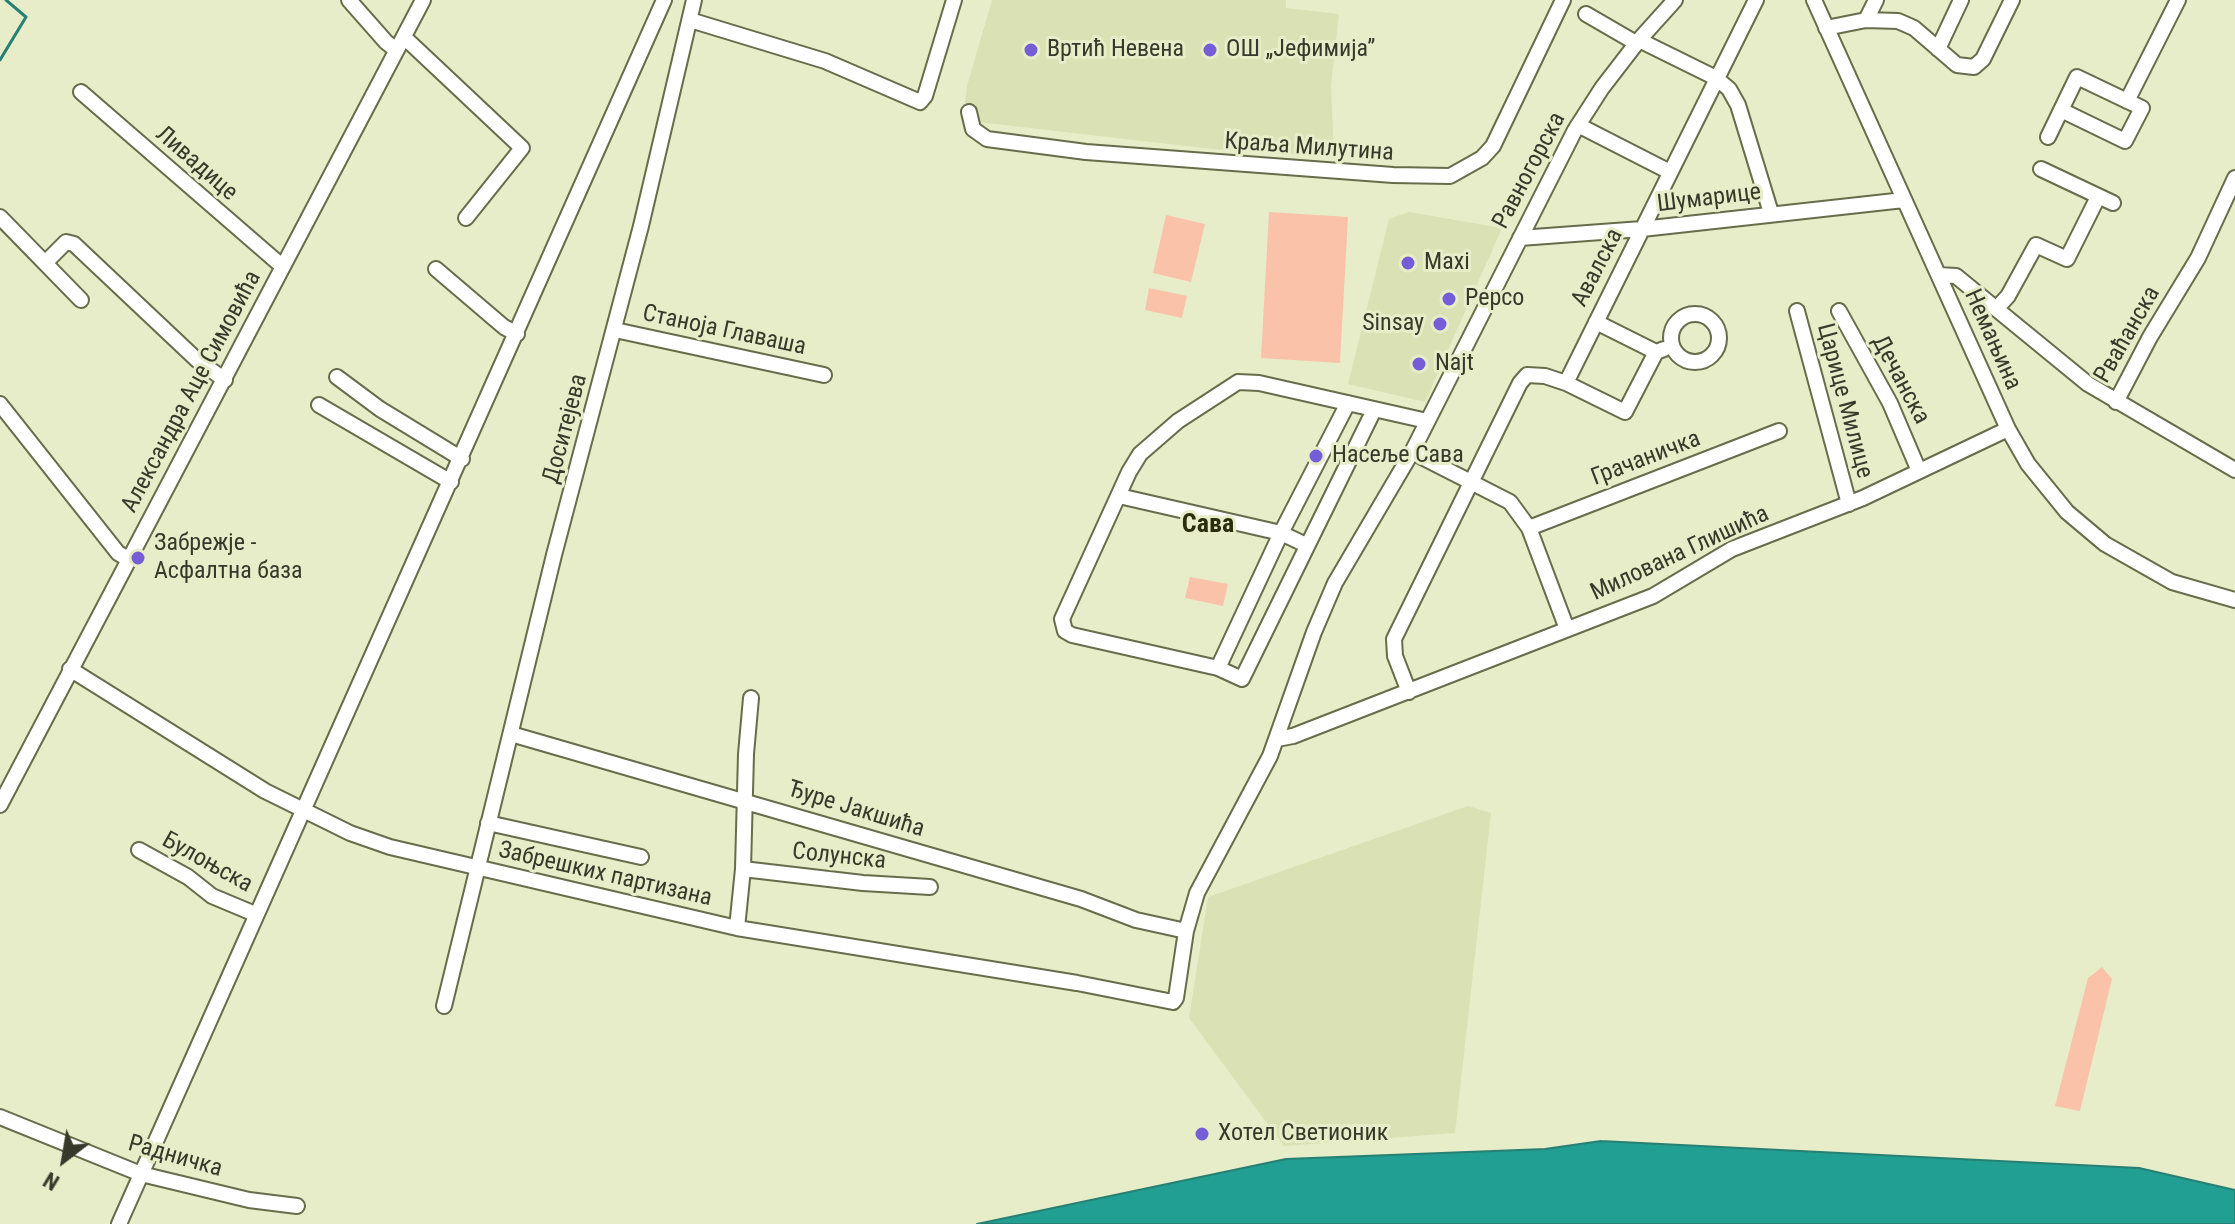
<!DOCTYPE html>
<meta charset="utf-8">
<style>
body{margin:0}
#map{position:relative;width:2235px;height:1224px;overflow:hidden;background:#e7edc8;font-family:"Roboto Condensed",sans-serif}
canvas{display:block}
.north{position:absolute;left:24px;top:1120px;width:80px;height:80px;-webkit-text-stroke:6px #e7edc8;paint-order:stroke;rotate:211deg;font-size:22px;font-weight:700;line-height:32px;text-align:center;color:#37392b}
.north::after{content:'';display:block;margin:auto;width:28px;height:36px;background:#37392b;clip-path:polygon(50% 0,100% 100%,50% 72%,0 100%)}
</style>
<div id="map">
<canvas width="2235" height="1224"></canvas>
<div class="north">N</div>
</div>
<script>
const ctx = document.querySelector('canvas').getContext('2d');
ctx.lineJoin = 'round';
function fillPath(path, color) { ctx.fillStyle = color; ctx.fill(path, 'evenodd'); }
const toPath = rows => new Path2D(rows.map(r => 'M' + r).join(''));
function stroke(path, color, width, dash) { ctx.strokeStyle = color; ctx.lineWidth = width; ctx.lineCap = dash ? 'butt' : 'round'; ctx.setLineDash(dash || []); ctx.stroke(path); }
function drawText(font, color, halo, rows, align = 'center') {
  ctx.font = font + ' "Roboto Condensed",sans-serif'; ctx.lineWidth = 6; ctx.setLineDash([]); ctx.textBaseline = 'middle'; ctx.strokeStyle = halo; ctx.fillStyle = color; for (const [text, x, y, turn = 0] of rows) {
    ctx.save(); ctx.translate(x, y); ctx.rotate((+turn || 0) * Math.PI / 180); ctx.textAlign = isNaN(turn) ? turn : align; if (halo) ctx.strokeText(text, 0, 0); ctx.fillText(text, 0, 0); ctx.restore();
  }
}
fillPath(toPath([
 [992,0,1286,0,1286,8,1339,14,1331,85,1334,156,1212,149,978,122,964,112,967,86],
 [1409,212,1502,228,1425,402,1348,384,1389,219],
 [1468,806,1491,813,1455,1133,1284,1146,1189,1018,1208,897]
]), '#dae1b5');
fillPath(toPath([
 [1269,212,1348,217,1340,363,1261,358],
 [1166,215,1205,224,1191,282,1153,273],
 [1149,288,1187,296,1182,318,1145,310],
 [1190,577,1228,584,1223,606,1185,598],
 [2102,967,2112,979,2080,1111,2055,1106,2088,978]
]), '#fac2a9');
const water = toPath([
 [1601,1141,2139,1168,2235,1190,2235,1224,977,1224,1286,1159,1545,1149,1601,1141]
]);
fillPath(water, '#209f92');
stroke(water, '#278073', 2);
stroke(toPath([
 [0,60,26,17,6,0]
]), '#278073', 3);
const minor = toPath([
 [349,0,386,42,396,50],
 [1814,0,2008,429,2028,464,2067,512,2105,544,2172,582,2235,600],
 [1586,14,1636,43],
 [690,20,825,61,920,102,925,96,954,0],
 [1866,20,1876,0],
 [1826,28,1866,20,1898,21,1914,28,1957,65,1974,67,1983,59,2012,0],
 [404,37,522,148,466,218],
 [1639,40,1716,78,1729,89,1738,105,1771,213],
 [1938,49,1961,0],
 [81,92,283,267],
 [2127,101,2178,0],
 [969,112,973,129,987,139,1086,152,1393,175,1450,176,1482,158,1493,146,1563,0],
 [1578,125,1670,172],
 [2048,137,2077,77,2142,108,2125,141,2061,110],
 [2041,169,2113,203],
 [0,217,81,300],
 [1520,238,1642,229,1904,200],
 [45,263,66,242,74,244,197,360,225,380],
 [436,269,504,327,517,334],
 [1939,275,1956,276,2088,384,2235,470],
 [1997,308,2008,296,2036,245,2067,259,2098,197],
 [1797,311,1849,504],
 [1839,311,1890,403,1919,471],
 '1671 338a24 24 0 1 1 48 0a24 24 0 1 1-48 0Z',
 [1596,322,1656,352,1664,349],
 [615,330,824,375],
 [337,377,380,409,462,459],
 [1566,383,1756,0],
 [2116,402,2150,337,2198,258,2235,178],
 [0,404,118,553,128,559],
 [319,405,451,482],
 [1374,410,1242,679,1218,668,1072,635,1065,631,1062,619,1129,472,1140,454,1178,421,1238,382,1259,383,1427,421],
 [1412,452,1510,502,1529,528,1779,431],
 [1119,496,1281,533,1306,545],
 [1529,528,1567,629],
 [1218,668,1281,533,1348,403],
 [70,669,265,791,350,833,390,847,737,928,1077,983,1173,1002,1176,998,1186,931,1197,893,1270,756,1314,632,1335,583,1412,452,1575,130,1602,88,1639,40,1675,0],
 [1409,692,1395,656,1394,639,1520,383,1527,375,1545,376,1566,383,1625,412,1656,352],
 [511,734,1081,899,1136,920,1186,931],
 [1277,739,1293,736,1653,596,1732,549,1863,498,2008,429],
 [0,805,423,0],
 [488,823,641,857],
 [139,850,188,877,212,896,255,914],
 [743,869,863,883,930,887],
 [737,928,743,869,746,754,751,698],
 [444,1006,554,555,641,226,694,0],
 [0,1117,141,1174,249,1200,297,1206],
 [119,1224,664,0]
]);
stroke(minor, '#676c4b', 18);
stroke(minor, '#fff', 14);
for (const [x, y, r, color] of [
 [1031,50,8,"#755dd8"],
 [1210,50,8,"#755dd8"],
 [1408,263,8,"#755dd8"],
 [1449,299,8,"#755dd8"],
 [1440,324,8,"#755dd8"],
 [1419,364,8,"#755dd8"],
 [1316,456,8,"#755dd8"],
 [138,558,8,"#755dd8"],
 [1202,1134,8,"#755dd8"]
]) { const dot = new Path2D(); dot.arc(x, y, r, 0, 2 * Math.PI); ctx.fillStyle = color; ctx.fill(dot); stroke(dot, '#e7edc8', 3); }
drawText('24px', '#37392b', '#e7edc8', [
 ["Вртић Невена",1047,50],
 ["ОШ „Јефимија”",1226,50],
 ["Maxi",1424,263],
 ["Pepco",1465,299],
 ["Sinsay",1424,324,"right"],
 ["Najt",1435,364],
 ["Насеље Сава",1332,456],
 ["Забрежје -",154,544],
 ["Асфалтна база",154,572],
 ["Хотел Светионик",1218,1134]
], 'left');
drawText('24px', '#37392b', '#e7edc8', [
 ["Краља Милутина",1309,148,4],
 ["Ливадице",196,164,41],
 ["Равногорска",1530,171,-62],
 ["Шумарице",1709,199,-7],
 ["Авалска",1598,268,-63],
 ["Станоја Главаша",724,331,12],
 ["Рваћанска",2128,335,-60],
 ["Немањина",1992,340,66],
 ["Дечанска",1900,380,62],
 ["Александра Аце Симовића",192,392,-62],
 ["Царице Милице",1844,401,75],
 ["Доситејева",566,429,-75],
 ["Грачаничка",1646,459,-21],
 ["Милована Глишића",1680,554,-25],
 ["Ђуре Јакшића",856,810,17],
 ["Солунска",839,857,6],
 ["Булоњска",207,863,29],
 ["Забрешких партизана",605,875,13],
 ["Радничка",175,1157,16]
]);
drawText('bold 26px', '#2a2e0f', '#e7edc8', [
 ["Сава",1208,525]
]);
</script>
